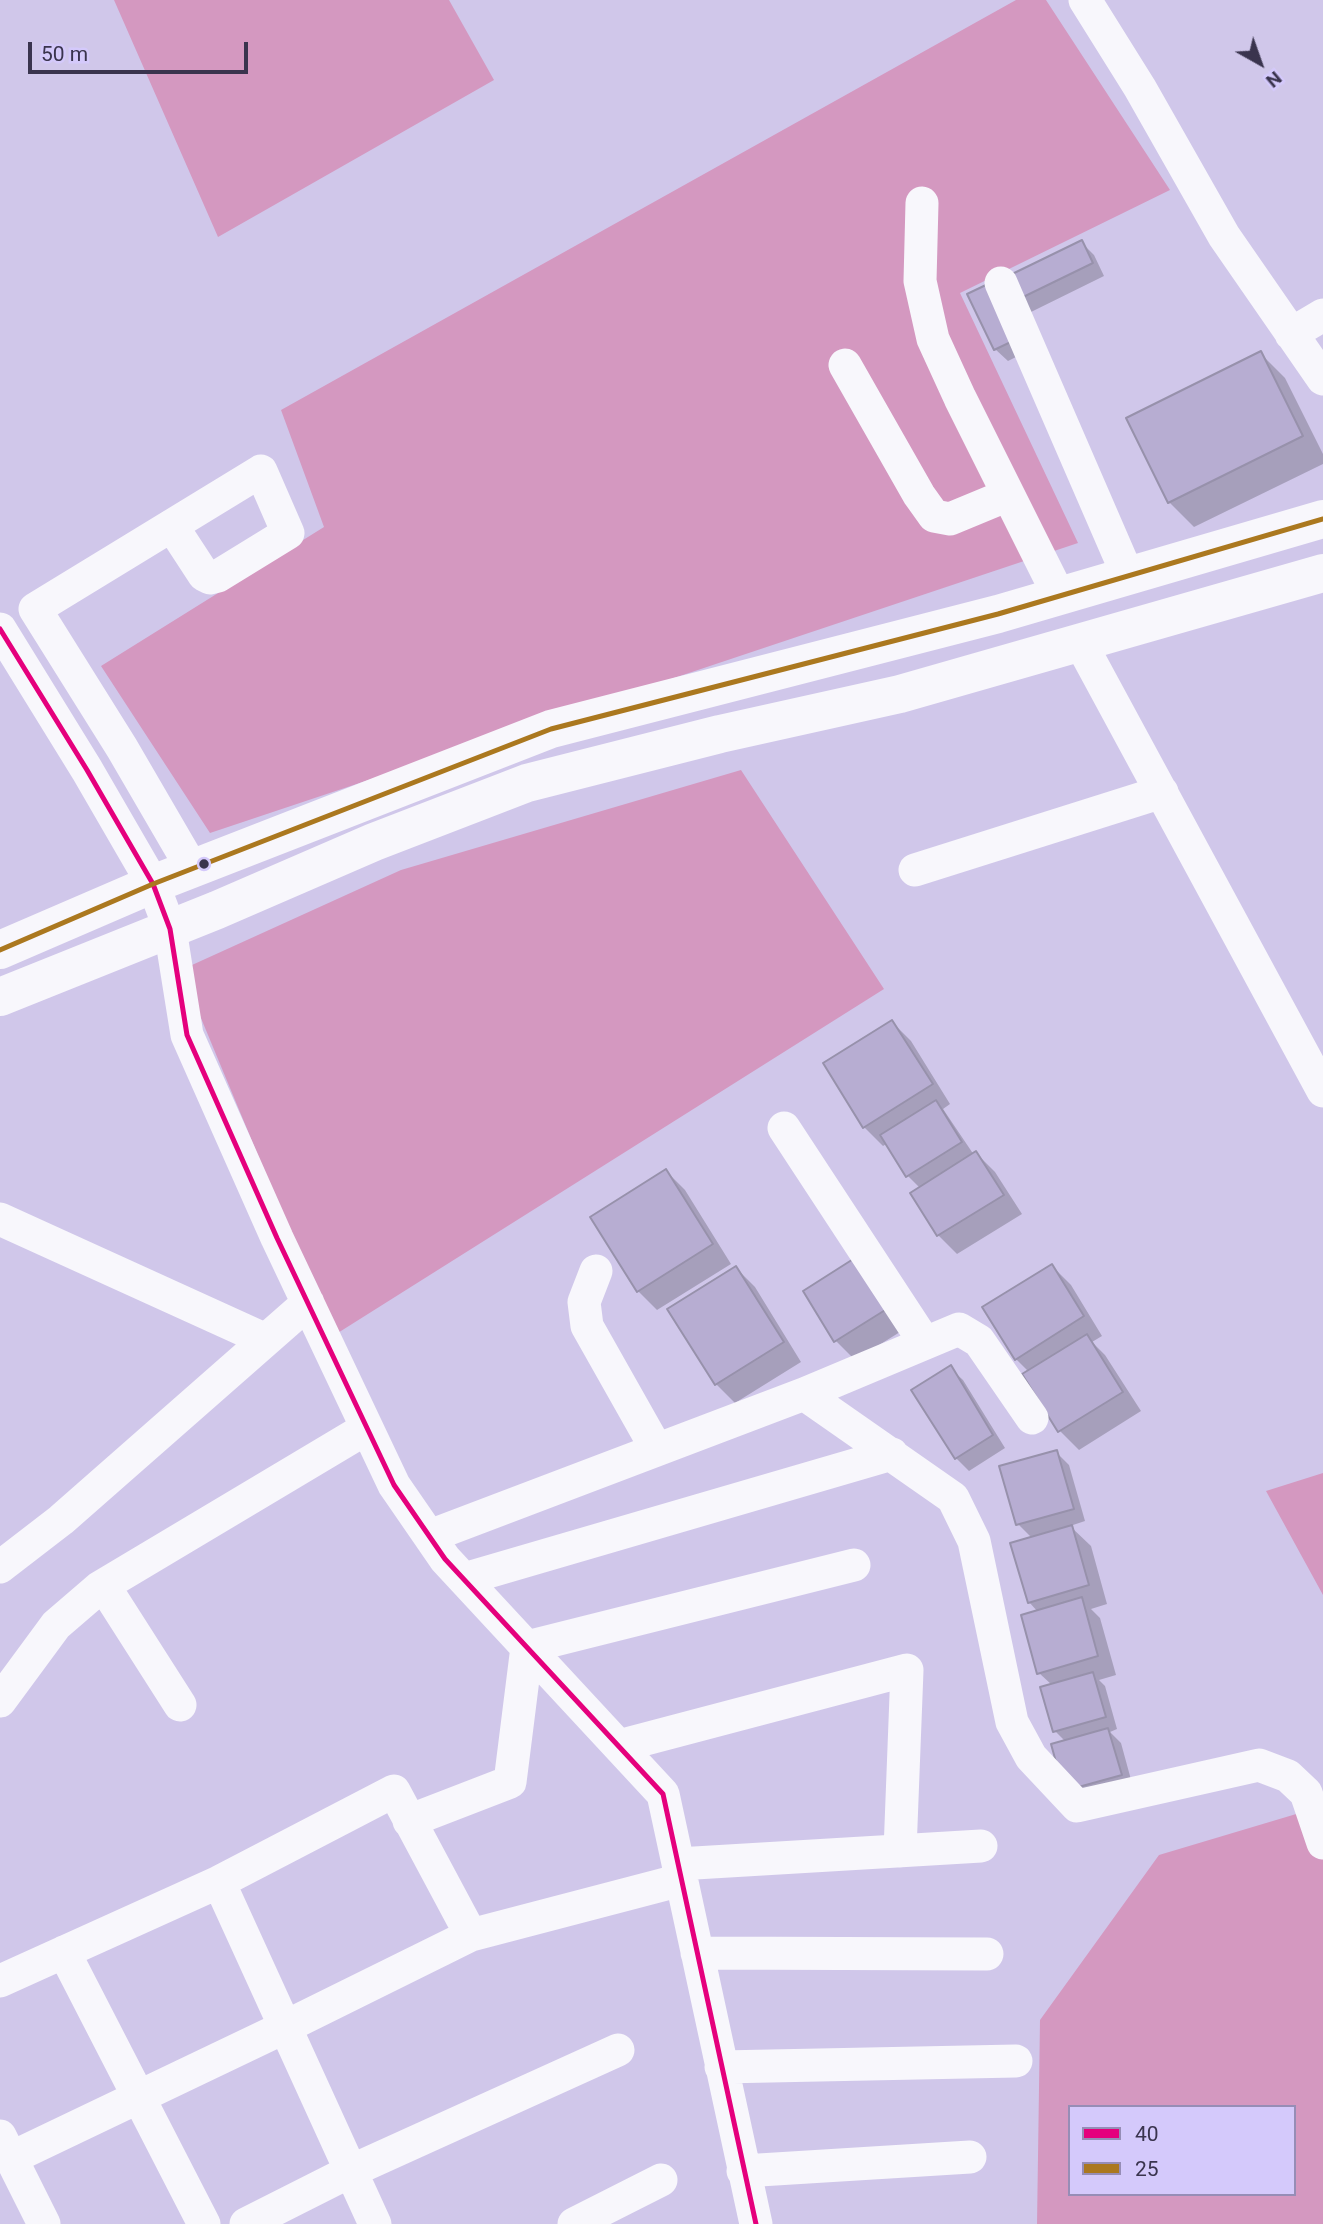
<!DOCTYPE html>
<style>
body{margin:0}
#map{position:relative;width:1323px;height:2224px;overflow:hidden;background:#d0c7ea;font-family:Roboto,sans-serif}
canvas{display:block}
.legend{position:absolute;left:1068px;top:2105px;width:228px;height:91px;box-sizing:border-box;background:#d4c9fb;border:2px solid #968db6;margin:0;padding:9px 12px;list-style:none;font-size:21px;color:#3a344e}
.legend li{display:flex;align-items:center;gap:14px;height:35px}
.legend b{width:35px;border:2px solid #968db6}
.north{position:absolute;left:1225px;top:28px;width:70px;height:70px;-webkit-text-stroke:5px #d4c9fb;paint-order:stroke;rotate:140deg;font-size:19px;font-weight:700;line-height:28px;text-align:center;color:#3a344e}
.north::after{content:'';display:block;margin:auto;width:24px;height:32px;background:#3a344e;clip-path:polygon(50% 0,100% 100%,50% 72%,0 100%)}
.scale{position:absolute;left:28px;top:42px;width:220px;height:32px;box-sizing:border-box;border:4px solid #3a344e;border-top:0;padding-left:9px;font-size:21px;line-height:24px;white-space:nowrap;color:#3a344e;-webkit-text-stroke:5px #d4c9fb;paint-order:stroke}
</style>
<div id="map">
<canvas width="1323" height="2224"></canvas>
<ul class="legend">
<li><b style="height:9px;background:#e5007d"></b>40</li>
<li><b style="height:9px;background:#ab781f"></b>25</li>
</ul>
<div class="north">N</div>
<div class="scale">50 m</div>
</div>
<script>
const ctx = document.querySelector('canvas').getContext('2d');
ctx.lineJoin = 'round';
function fillPath(path, color) { ctx.fillStyle = color; ctx.fill(path, 'evenodd'); }
const toPath = rows => new Path2D(rows.map(r => 'M' + r).join(''));
function stroke(path, color, width, dash) { ctx.strokeStyle = color; ctx.lineWidth = width; ctx.lineCap = dash ? 'butt' : 'round'; ctx.setLineDash(dash || []); ctx.stroke(path); }
fillPath(toPath([
 [114,0,449,0,494,80,218,237],
 [1016,0,1046,0,1170,190,960,293,1078,543,210,833,101,666,324,527,281,410],
 [741,770,884,989,333,1336,181,970,401,870],
 [1323,1473,1323,1595,1266,1491],
 [1323,1806,1323,2224,1037,2224,1040,2020,1159,1855],
 [1069,2107,1293,2107,1293,2194,1069,2194]
]), '#d498c0');
fillPath(toPath([
 [1081,242,1094,255,1104,276,1031,312,1018,299],
 [969,295,1026,352,1008,361,995,349],
 [1260,353,1285,378,1323,454,1323,464,1194,527,1169,502],
 [892,1022,911,1041,950,1104,943,1109,974,1155,976,1153,995,1172,1022,1214,957,1254,938,1235,912,1193,920,1188,908,1176,888,1143,883,1146,864,1127],
 [666,1171,685,1190,731,1264,657,1310,638,1291],
 [858,1258,908,1327,855,1360,836,1341,805,1291],
 [1052,1266,1071,1285,1102,1336,1092,1342,1105,1355,1141,1411,1079,1450,1060,1431,1029,1372,1016,1359],
 [736,1268,755,1287,801,1362,735,1403,716,1384],
 [950,1368,963,1380,1005,1448,969,1471,956,1458],
 [1056,1452,1069,1465,1085,1521,1070,1526,1091,1546,1107,1604,1091,1609,1100,1618,1116,1675,1099,1680,1105,1686,1117,1729,1110,1732,1121,1743,1133,1787,1078,1803,1066,1742,1055,1731,1052,1685,1039,1673,1038,1612,1029,1602,1032,1538,1018,1524]
]), '#0003');
const building = toPath([
 [1082,240,1093,263,1017,300,1006,277,1082,240],
 [988,284,1015,340,994,350,967,294,988,284],
 [1261,351,1303,436,1168,503,1126,418,1261,351],
 [892,1020,933,1084,863,1128,823,1063,892,1020],
 [936,1100,962,1142,906,1177,880,1135,936,1100],
 [976,1151,1004,1195,937,1236,910,1193,976,1151],
 [666,1169,713,1244,637,1292,590,1217,666,1169],
 [858,1256,890,1307,834,1342,803,1291,858,1256],
 [1052,1264,1084,1316,1015,1360,982,1307,1052,1264],
 [736,1266,784,1342,715,1385,667,1309,736,1266],
 [1087,1334,1123,1392,1058,1432,1022,1374,1087,1334],
 [951,1365,993,1435,955,1459,911,1390,951,1365],
 [1057,1450,1074,1509,1016,1525,999,1466,1057,1450],
 [1072,1525,1089,1585,1028,1603,1010,1543,1072,1525],
 [1082,1597,1098,1656,1037,1674,1021,1615,1082,1597],
 [1093,1672,1106,1717,1053,1732,1040,1687,1093,1672],
 [1108,1728,1122,1775,1064,1791,1051,1744,1108,1728]
]);
fillPath(building, '#b7add2');
stroke(building, '#9791ab', 2);
stroke(toPath([
 [1085,0,1140,88,1224,236,1323,379],
 [922,203,920,281,933,339,960,398,1059,596],
 [1001,283,1128,576],
 [1291,334,1323,315],
 [845,365,919,495,934,516,950,519,1008,495],
 [172,526,204,575,210,578,218,576,288,533,261,471,35,609,122,748,193,870],
 [0,629,87,770,153,884,170,929,187,1035,277,1238,394,1485,445,1559,663,1794,756,2224],
 [1080,642,1323,1091],
 [915,870,1162,792],
 [784,1128,925,1343],
 [0,1219,266,1340],
 [596,1271,584,1302,587,1326,657,1450],
 [804,1394,953,1498,974,1541,1012,1722,1031,1757,1077,1806,1259,1765,1288,1776,1306,1793,1323,1843],
 [430,1536,804,1394,959,1329,979,1341,1032,1418],
 [0,1567,61,1520,308,1303],
 [464,1579,892,1454],
 [104,1586,180,1705],
 [0,1701,56,1625,99,1588,367,1428],
 [619,1746,907,1670,900,1851],
 [409,1821,510,1782,527,1647,854,1565],
 [678,1864,981,1846],
 [64,1952,204,2224],
 [697,1953,987,1954],
 [0,1981,219,1882],
 [721,2067,1016,2061],
 [0,2136,44,2224],
 [11,2158,285,2027,471,1935],
 [743,2171,970,2157],
 [246,2224,351,2171,618,2050],
 [375,2224,219,1882,394,1791,471,1935,681,1880],
 [574,2224,661,2180]
]), '#f8f7fc', 33);
stroke(toPath([
 [0,950,153,884,551,729,998,614,1323,519],
 [0,997,217,910,374,842,527,783,720,734,900,694,1323,573]
]), '#f8f7fc', 38);
stroke(toPath([
 [0,629,87,770,153,884,170,929,187,1035,277,1238,394,1485,445,1559,663,1794,756,2224]
]), '#e5007d', 5);
stroke(toPath([
 [0,950,153,884,551,729,998,614,1323,519]
]), '#ab781f', 5);
for (const [x, y, r, color] of [
 [204,864,6,"#3a344e"]
]) { const dot = new Path2D(); dot.arc(x, y, r, 0, 2 * Math.PI); ctx.fillStyle = color; ctx.fill(dot); stroke(dot, '#d4c9fb', 2.5); }
</script>
